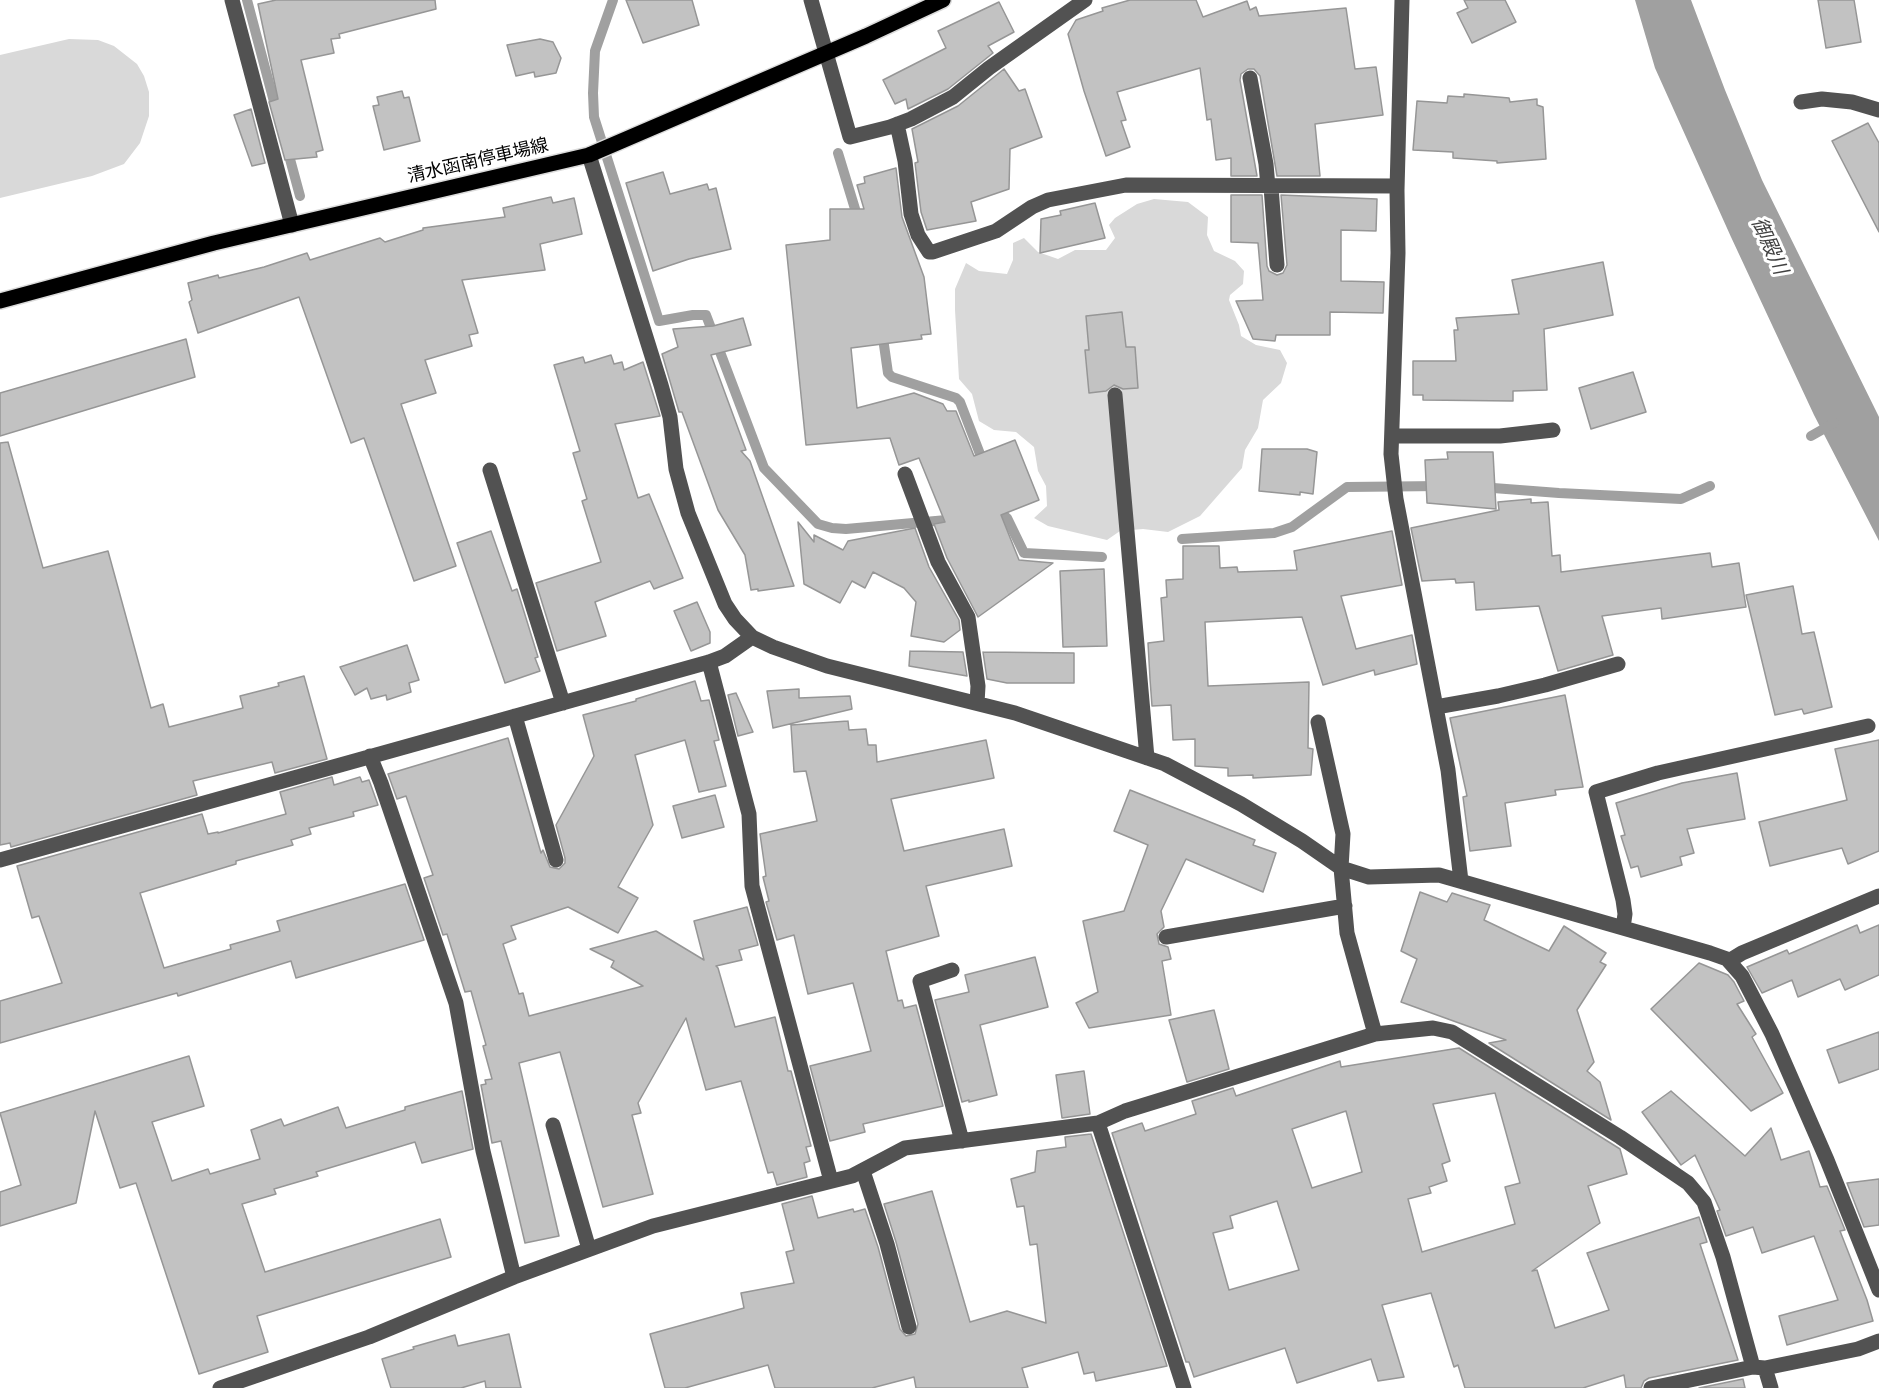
<!DOCTYPE html>
<meta charset="utf-8">
<style>
body{margin:0}
canvas{display:block;background:#fff}
</style>
<canvas width="1879" height="1388"></canvas>
<script>
const ctx = document.querySelector('canvas').getContext('2d');
ctx.lineJoin = 'round';
function fillPath(path, color) { ctx.fillStyle = color; ctx.fill(path, 'evenodd'); }
const toPath = rows => new Path2D(rows.map(r => 'M' + r).join(''));
function stroke(path, color, width, dash) { ctx.strokeStyle = color; ctx.lineWidth = width; ctx.lineCap = dash ? 'butt' : 'round'; ctx.setLineDash(dash || []); ctx.stroke(path); }
function drawText(font, color, halo, rows, align = 'center') {
  ctx.font = font + ' "IBM Plex Sans","Noto Sans JP",sans-serif'; ctx.lineWidth = 6; ctx.setLineDash([]); ctx.textBaseline = 'middle'; ctx.strokeStyle = halo; ctx.fillStyle = color; for (const [text, x, y, turn = 0] of rows) {
    ctx.save(); ctx.translate(x, y); ctx.rotate((+turn || 0) * Math.PI / 180); ctx.textAlign = isNaN(turn) ? turn : align; if (halo) ctx.strokeText(text, 0, 0); ctx.fillText(text, 0, 0); ctx.restore();
  }
}
fillPath(toPath([
 [69,39,98,40,114,46,137,64,144,76,149,92,149,116,140,143,124,164,92,176,0,198,0,55],
 [1154,199,1188,202,1208,217,1207,235,1214,251,1235,261,1244,271,1243,284,1230,295,1229,300,1239,325,1241,336,1256,345,1280,350,1287,363,1281,383,1263,400,1258,428,1245,450,1242,468,1200,516,1168,532,1143,529,1120,531,1107,540,1048,526,1034,518,1047,506,1046,486,1038,471,1034,447,1016,432,994,430,979,421,972,394,959,379,955,310,955,289,966,263,979,271,1007,274,1013,260,1013,243,1024,238,1038,252,1058,259,1075,250,1106,250,1115,238,1109,225,1115,218,1137,204]
]), '#d9d9d9');
fillPath(toPath([
 [1635,0,1691,0,1725,90,1762,180,1879,417,1879,541,1814,415,1731,237,1655,68]
]), '#a0a0a0');
stroke(toPath([
 [247,0,277,113],
 [613,0,595,51,593,93,594,117,659,321,693,315,706,315,764,468,818,524,832,528,846,529,958,519],
 [287,148,300,196],
 [838,153,859,222],
 [882,331,888,373,892,377,956,398,960,402,985,467],
 [1811,436,1834,423],
 [1480,487,1559,493,1681,499,1710,486],
 [991,515,1001,513,1007,518,1024,553,1102,557],
 [1182,539,1274,533,1292,527,1347,487,1441,486]
]), '#a0a0a0', 10);
const building = toPath([
 [276,0,435,0,436,9,339,34,340,38,331,39,334,53,301,60,323,150,316,152,317,157,285,160,269,102,278,99,258,4,276,0],
 [626,0,692,0,699,25,643,43,626,0],
 [1130,0,1196,0,1203,17,1247,1,1250,10,1256,7,1259,16,1346,8,1355,69,1376,67,1383,115,1315,124,1320,176,1277,176,1260,76,1254,69,1248,69,1241,74,1240,80,1257,176,1231,176,1231,158,1216,160,1211,119,1207,120,1200,68,1117,92,1126,120,1121,121,1130,147,1106,156,1084,91,1068,34,1076,20,1103,11,1102,8,1130,0],
 [1464,0,1505,0,1516,22,1472,43,1457,13,1468,8,1464,0],
 [1818,0,1854,0,1861,42,1826,48,1818,0],
 [999,2,1014,32,988,46,993,53,948,89,908,109,906,99,895,104,883,80,946,48,938,31,999,2],
 [540,39,553,42,561,58,556,73,535,77,534,72,516,76,507,45,540,39],
 [1004,69,1019,91,1025,89,1042,137,1010,149,1009,189,971,202,976,221,927,230,921,212,915,163,918,162,912,129,958,106,1004,69],
 [402,91,404,98,409,97,420,141,384,150,373,106,379,105,377,97,402,91],
 [1464,94,1509,98,1510,102,1537,99,1537,105,1543,107,1546,159,1497,163,1497,161,1453,158,1453,152,1413,150,1417,101,1447,103,1448,96,1464,97,1464,94],
 [251,109,265,163,252,166,234,115,251,109],
 [1868,123,1879,143,1879,232,1832,141,1868,123],
 [896,168,902,217,924,277,931,334,921,335,922,339,851,348,857,408,914,393,943,404,947,411,956,411,974,456,1015,440,1039,500,1001,515,1019,560,1053,563,978,617,947,558,934,524,945,522,919,458,899,465,890,438,806,445,786,245,830,240,830,209,864,209,857,185,865,183,864,177,896,168],
 [663,172,670,194,707,184,709,190,716,188,731,249,689,259,653,271,626,183,663,172],
 [1231,195,1262,195,1267,266,1269,271,1277,275,1283,273,1287,265,1281,195,1377,199,1376,231,1341,230,1341,281,1384,282,1383,313,1330,312,1330,335,1276,335,1275,341,1253,339,1236,301,1263,300,1258,243,1231,242,1231,195],
 [551,197,553,203,574,198,582,234,540,244,545,270,462,280,478,333,469,335,472,346,425,360,436,393,401,404,456,566,414,581,364,438,351,443,299,297,198,333,189,302,192,300,188,283,218,275,219,278,264,267,307,253,310,260,380,238,385,242,423,230,423,228,505,217,503,208,551,197],
 [1095,203,1105,238,1040,253,1041,219,1061,215,1060,211,1095,203],
 [1603,262,1613,315,1544,329,1547,390,1513,391,1513,401,1423,400,1423,395,1413,395,1413,361,1456,361,1454,330,1458,330,1456,318,1519,314,1512,280,1603,262],
 [1122,312,1126,347,1135,347,1138,388,1123,389,1114,385,1106,391,1089,393,1085,350,1089,350,1086,316,1122,312],
 [743,318,751,345,711,355,746,450,741,451,750,461,794,586,758,591,758,589,751,590,745,555,718,510,682,412,679,412,662,354,678,347,673,329,713,326,743,318],
 [186,339,195,377,0,436,0,393,186,339],
 [611,355,614,364,622,362,624,370,643,362,660,416,615,424,638,498,649,494,683,578,654,589,650,581,595,602,606,636,557,651,536,583,601,562,582,501,587,499,573,453,580,451,554,365,583,357,585,363,611,355],
 [1633,372,1646,412,1591,429,1579,388,1633,372],
 [8,442,43,568,108,551,151,708,163,704,169,727,243,708,240,696,279,686,278,683,304,676,327,759,275,773,272,762,193,781,197,795,11,847,10,843,0,845,0,443,8,442],
 [1262,449,1307,449,1317,452,1313,494,1300,492,1300,495,1259,491,1262,449],
 [1447,452,1493,452,1496,509,1427,503,1425,460,1448,459,1447,452],
 [1531,499,1531,503,1548,502,1552,556,1560,555,1561,572,1710,553,1712,567,1739,563,1746,607,1662,619,1661,608,1602,616,1613,655,1558,671,1539,606,1476,610,1474,582,1456,583,1455,579,1422,581,1411,528,1499,510,1498,502,1531,499],
 [798,522,814,542,814,535,843,550,848,541,915,528,929,567,959,620,960,630,944,642,911,636,916,602,904,588,873,572,865,588,852,581,840,603,804,584,798,522],
 [491,531,512,591,517,589,538,657,535,658,540,671,505,683,457,543,491,531],
 [1392,531,1402,585,1341,596,1356,649,1412,635,1417,664,1375,675,1374,670,1323,685,1302,617,1205,622,1208,686,1309,682,1308,748,1313,749,1311,775,1253,778,1253,775,1228,776,1228,768,1195,766,1195,739,1173,740,1171,705,1152,706,1150,679,1148,643,1164,641,1161,598,1167,597,1166,580,1183,579,1183,546,1219,546,1220,568,1237,567,1238,572,1297,570,1294,551,1392,531],
 [1104,569,1107,646,1063,647,1060,571,1104,569],
 [1793,586,1802,634,1814,632,1832,707,1804,714,1802,709,1775,715,1746,595,1793,586],
 [697,602,710,632,710,643,691,651,674,611,697,602],
 [407,645,419,680,409,683,411,692,387,700,386,695,371,699,367,688,355,695,340,667,407,645],
 [910,651,963,652,967,676,909,666,910,651],
 [983,652,1074,653,1074,683,1007,683,987,679,983,652],
 [695,681,701,701,709,700,719,740,714,741,726,786,699,792,685,740,635,755,653,825,618,887,638,898,618,933,568,907,511,926,516,939,503,944,519,994,523,993,529,1016,643,986,611,967,614,961,590,949,656,931,704,960,694,921,747,907,758,945,739,950,742,960,716,966,718,968,735,1027,775,1017,788,1071,791,1071,811,1146,806,1147,810,1161,804,1163,807,1177,777,1185,773,1172,768,1173,741,1081,706,1090,686,1018,638,1103,641,1113,632,1115,653,1194,603,1207,560,1052,519,1063,559,1236,525,1243,501,1141,492,1143,481,1085,486,1084,485,1080,492,1079,483,1046,486,1045,471,991,465,992,447,934,443,935,424,878,433,875,406,796,397,799,388,774,508,738,541,853,543,850,550,867,559,869,565,863,565,858,556,825,594,756,583,715,636,701,636,699,695,681],
 [799,689,799,698,850,696,852,709,773,728,767,691,799,689],
 [736,693,753,732,738,736,728,695,736,693],
 [1565,695,1583,787,1555,790,1556,795,1505,803,1511,846,1470,851,1463,797,1467,796,1450,718,1565,695],
 [848,721,849,730,866,729,868,745,876,745,877,762,986,740,994,778,891,799,904,851,1004,829,1012,866,926,886,939,936,886,951,898,1001,902,1000,904,1008,916,1005,943,1106,863,1124,865,1132,830,1141,810,1066,871,1051,853,983,808,994,794,935,777,940,766,902,769,901,763,877,766,876,760,834,817,821,806,771,794,772,791,725,848,721],
 [1879,740,1879,851,1848,864,1842,848,1770,866,1759,822,1847,800,1835,749,1879,740],
 [1737,773,1745,819,1687,829,1694,853,1680,857,1682,865,1641,877,1638,866,1631,868,1621,836,1625,835,1616,803,1682,783,1737,773],
 [332,777,334,785,360,777,362,782,369,780,378,805,353,812,354,816,309,828,311,834,291,840,293,845,236,861,236,864,140,893,164,968,231,949,230,945,280,931,277,921,405,884,424,940,296,978,291,961,178,996,177,993,0,1043,0,1001,62,983,39,916,32,918,17,866,202,814,208,834,218,832,218,833,286,814,280,792,332,777],
 [1130,790,1255,840,1253,845,1276,853,1263,892,1186,859,1161,911,1164,927,1157,934,1159,944,1168,947,1171,959,1162,961,1171,1015,1089,1028,1076,1003,1098,992,1083,921,1124,911,1148,845,1114,831,1130,790],
 [715,795,724,827,682,838,673,806,715,795],
 [1420,892,1447,902,1452,893,1490,905,1484,920,1549,951,1564,926,1606,953,1600,962,1606,965,1577,1010,1594,1062,1587,1071,1600,1082,1611,1120,1489,1043,1506,1040,1401,1002,1417,959,1401,951,1420,892],
 [1857,925,1860,933,1879,925,1879,975,1845,990,1840,979,1798,997,1792,980,1762,993,1747,967,1787,950,1789,954,1857,925],
 [1035,957,1048,1007,980,1025,997,1095,969,1102,969,1100,962,1102,935,1000,969,992,965,975,1035,957],
 [1699,963,1728,975,1734,982,1744,1001,1737,1004,1756,1034,1752,1037,1783,1093,1751,1111,1651,1009,1699,963],
 [1214,1010,1229,1069,1187,1082,1169,1020,1214,1010],
 [1879,1032,1879,1069,1839,1083,1827,1050,1879,1032],
 [1459,1048,1620,1149,1627,1174,1588,1186,1600,1223,1532,1271,1537,1270,1555,1328,1609,1310,1587,1253,1699,1217,1707,1242,1700,1244,1738,1360,1649,1378,1644,1381,1641,1388,1626,1388,1624,1375,1583,1388,1465,1388,1458,1365,1454,1367,1431,1293,1382,1305,1404,1377,1378,1381,1371,1359,1297,1383,1285,1348,1194,1377,1189,1362,1186,1362,1112,1133,1142,1123,1145,1131,1196,1114,1192,1101,1233,1088,1236,1096,1340,1061,1341,1067,1459,1048],
 [1495,1093,1520,1183,1505,1187,1515,1224,1422,1252,1408,1199,1431,1193,1429,1187,1447,1181,1442,1164,1450,1161,1433,1104,1495,1093],
 [1346,1111,1362,1172,1312,1188,1292,1129,1346,1111],
 [1277,1201,1299,1270,1229,1290,1213,1233,1233,1228,1230,1216,1277,1201],
 [189,1056,204,1106,152,1122,172,1181,208,1169,210,1174,260,1159,251,1130,281,1119,284,1126,338,1107,346,1128,405,1110,405,1107,462,1091,473,1149,422,1163,415,1142,316,1172,318,1176,274,1189,276,1194,242,1204,265,1272,440,1219,451,1257,257,1316,268,1352,199,1374,136,1183,120,1188,95,1111,76,1203,0,1226,0,1192,21,1185,0,1113,189,1056],
 [1084,1071,1090,1114,1062,1118,1056,1075,1084,1071],
 [1671,1091,1745,1156,1771,1128,1781,1160,1809,1151,1820,1187,1827,1186,1845,1230,1840,1231,1867,1300,1873,1321,1787,1345,1779,1316,1838,1300,1814,1236,1762,1253,1753,1227,1726,1236,1717,1211,1720,1210,1695,1155,1681,1165,1642,1112,1671,1091],
 [1091,1134,1167,1366,1096,1381,1094,1372,1084,1374,1078,1352,1022,1368,1028,1388,916,1388,914,1377,872,1388,775,1388,768,1365,685,1388,665,1388,650,1334,744,1308,741,1293,794,1283,786,1252,794,1250,782,1204,812,1196,818,1218,853,1209,854,1212,865,1209,878,1247,900,1329,906,1336,915,1334,918,1324,896,1242,884,1204,932,1191,970,1322,1007,1311,1046,1323,1037,1244,1030,1245,1024,1206,1017,1207,1011,1179,1035,1172,1037,1151,1066,1147,1065,1137,1091,1134],
 [1879,1179,1879,1225,1864,1227,1847,1183,1879,1179],
 [509,1334,521,1388,486,1388,485,1381,461,1388,391,1388,382,1359,414,1349,413,1347,455,1335,458,1346,509,1334],
 [1743,1379,1745,1388,1699,1388,1743,1379]
]);
fillPath(building, '#c2c2c2');
stroke(building, '#969696', 1.5);
const major = toPath([
 [0,301,214,243,589,155,866,36,943,0]
]);
stroke(major, '#dbdbdb', 18);
stroke(toPath([
 [232,0,292,225],
 [811,0,850,137,890,127,911,119,953,97,989,68,1085,0],
 [1402,0,1397,190,1398,253,1391,454,1396,499,1448,770,1461,881],
 [1250,78,1266,164,1268,187],
 [1801,102,1822,99,1852,102,1879,110],
 [897,124,905,161,911,214,918,235,929,252,933,252,996,231,1032,207,1048,200,1126,185,1397,186],
 [589,155,661,385,670,417,676,469,688,513,725,604,735,619,752,637,773,647,827,666,1015,713,1165,764,1241,804,1302,841,1341,868,1369,877,1439,875,1710,953,1727,959,1742,976,1772,1034,1827,1160,1879,1290],
 [1271,187,1277,265],
 [1115,395,1147,758],
 [1392,436,1500,436,1553,430],
 [490,470,563,703],
 [905,474,938,562,968,617,978,686,977,703],
 [709,662,749,814,752,886,831,1181],
 [1436,707,1498,696,1545,685,1618,664],
 [515,716,556,860],
 [370,756,381,783,456,1003,483,1151,514,1277],
 [0,860,709,662,725,656,752,637],
 [1623,928,1625,914,1623,900,1596,792,1658,773,1868,726],
 [1166,937,1345,906],
 [1729,961,1742,953,1879,896],
 [952,970,920,981,962,1141],
 [1375,1034,1433,1028,1452,1032,1620,1137,1688,1183,1704,1202,1723,1257,1753,1367],
 [1098,1123,1184,1388],
 [553,1125,589,1249],
 [863,1171,887,1244,909,1327],
 [1765,1368,1771,1388],
 [220,1388,369,1337,514,1277,653,1226,852,1176,905,1148,1098,1123,1125,1111,1375,1034,1347,933,1341,868,1343,834,1318,722],
 [1651,1388,1753,1367,1765,1368,1858,1349,1879,1341]
]), '#525252', 15);
stroke(major, '#000', 15);
drawText('18px', '#000', '#fff', [
 ["清水函南停車場線",478,161,-13]
]);
drawText('italic 20px', '#414141', '#fff', [
 ["御殿川",1769,246,66]
]);
</script>
